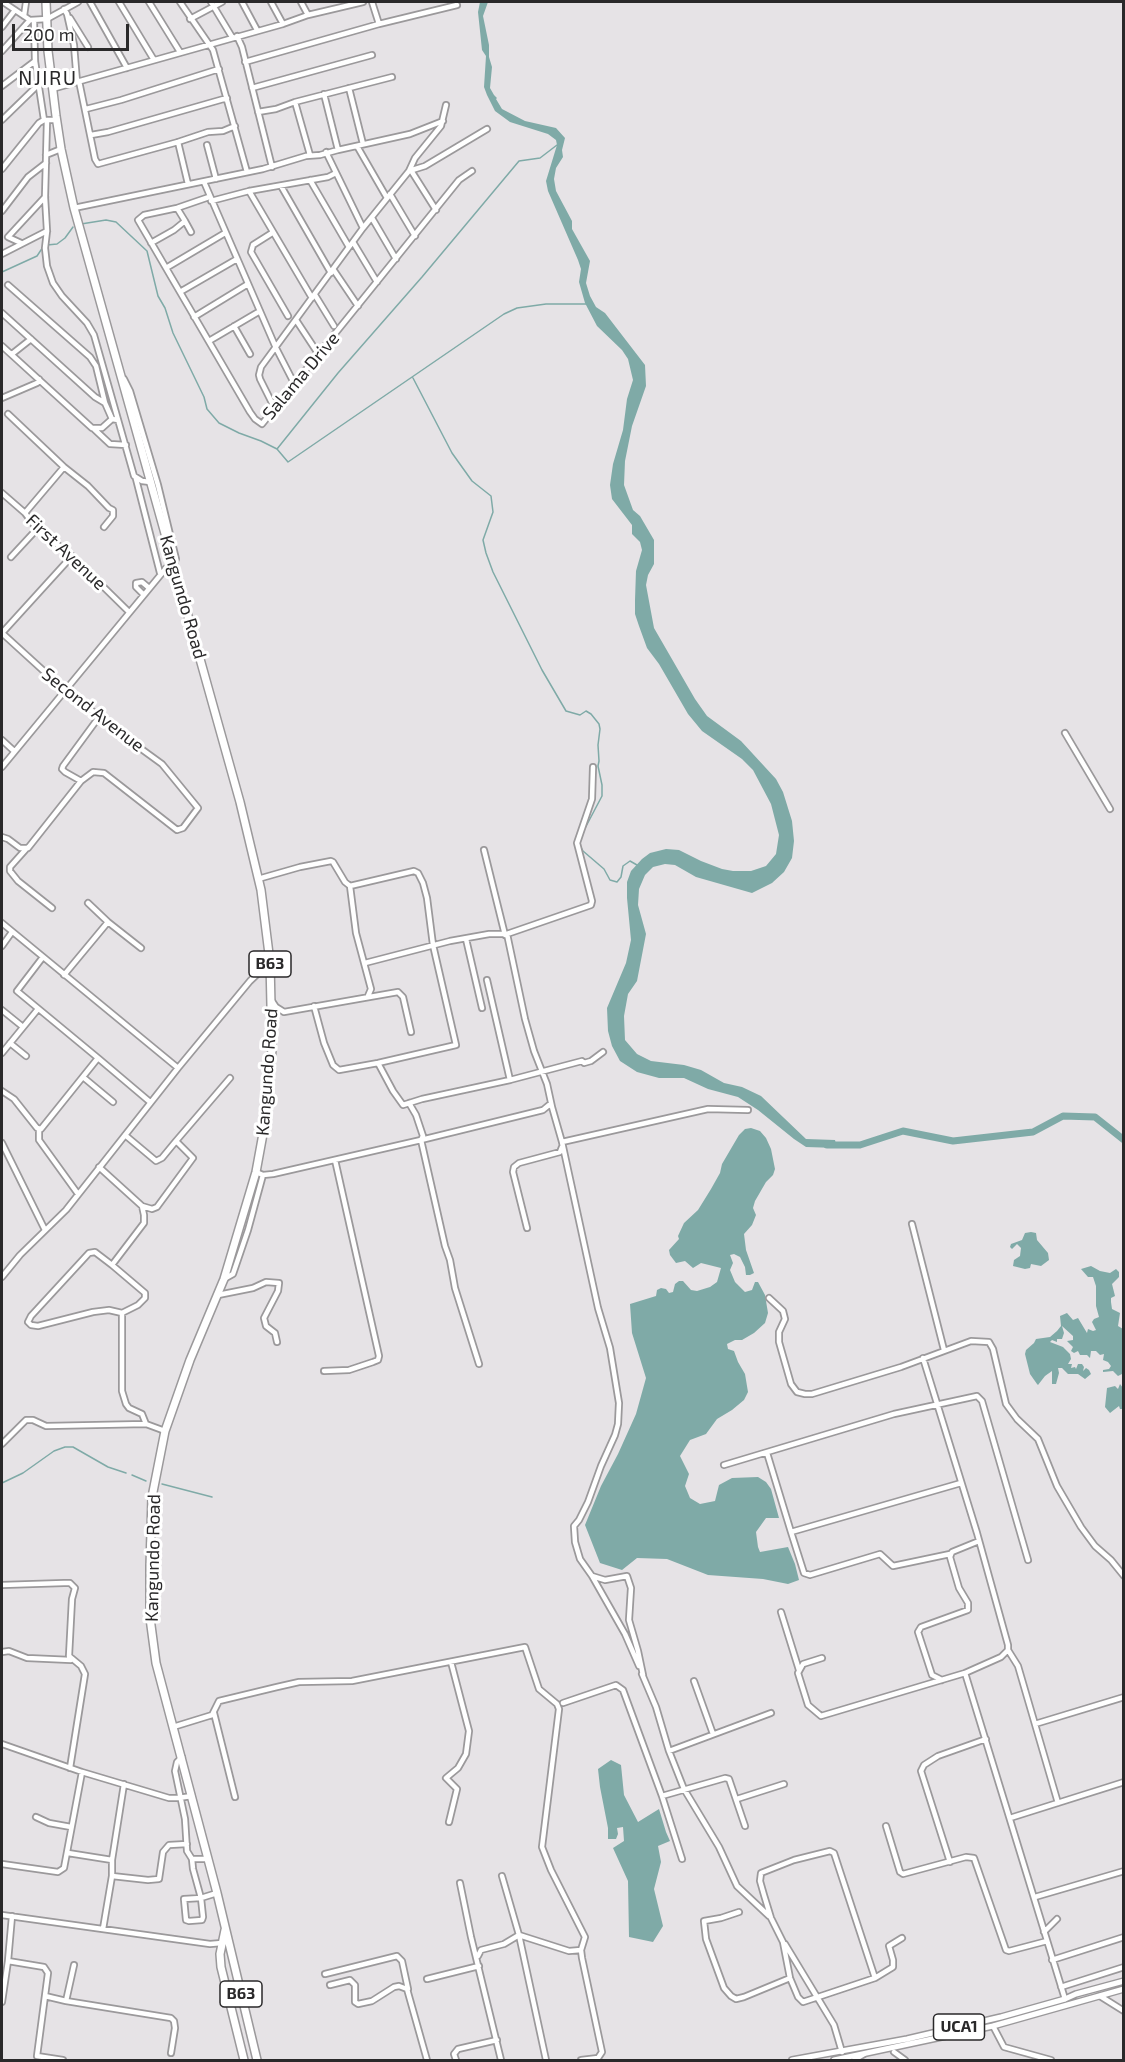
<!DOCTYPE html>
<style>
body{margin:0}
#map{position:relative;width:1125px;height:2062px;overflow:hidden;background:#e6e3e6;font-family:"Exo 2",sans-serif}
canvas{display:block}
.frame{position:absolute;inset:0;border:3px solid #2a292a;pointer-events:none}
.scale{position:absolute;left:12px;top:24px;width:117px;height:27px;box-sizing:border-box;border:3px solid #2a292a;border-top:0;padding-left:8px;font-size:18px;line-height:21px;white-space:nowrap;color:#2a292a;-webkit-text-stroke:4px #fff;paint-order:stroke}
</style>
<div id="map">
<canvas width="1125" height="2062"></canvas>
<div class="frame"></div>
<div class="scale">200 m</div>
</div>
<script>
const ctx = document.querySelector('canvas').getContext('2d');
ctx.lineJoin = 'round';
function fillPath(path, color) { ctx.fillStyle = color; ctx.fill(path, 'evenodd'); }
const toPath = rows => new Path2D(rows.map(r => 'M' + r).join(''));
function stroke(path, color, width, dash) { ctx.strokeStyle = color; ctx.lineWidth = width; ctx.lineCap = dash ? 'butt' : 'round'; ctx.setLineDash(dash || []); ctx.stroke(path); }
function drawText(font, color, halo, rows, align = 'center') {
  ctx.font = font + ' "Exo 2",sans-serif'; ctx.lineWidth = 6; ctx.setLineDash([]); ctx.textBaseline = 'middle'; ctx.strokeStyle = halo; ctx.fillStyle = color; for (const [text, x, y, turn = 0] of rows) {
    ctx.save(); ctx.translate(x, y); ctx.rotate((+turn || 0) * Math.PI / 180); ctx.textAlign = isNaN(turn) ? turn : align; if (halo) ctx.strokeText(text, 0, 0); ctx.fillText(text, 0, 0); ctx.restore();
  }
}
fillPath(toPath([
 [480,2,488,2,483,16,489,45,489,57,492,67,490,88,494,95,497,98,496,99,502,109,525,121,556,128,565,138,562,150,563,157,556,168,554,179,556,191,572,221,572,229,590,261,586,283,590,296,596,307,605,313,645,365,646,386,632,426,625,461,624,485,633,510,640,516,654,540,654,564,648,575,646,585,654,628,695,699,707,716,741,741,776,779,783,792,792,821,794,841,792,858,784,872,772,883,752,893,696,877,675,865,665,864,653,867,645,875,639,889,638,905,646,934,637,981,628,994,624,1016,625,1040,637,1054,651,1061,684,1065,701,1070,724,1083,742,1087,761,1096,806,1139,835,1140,837,1148,806,1147,794,1139,758,1110,738,1097,708,1089,684,1078,659,1078,637,1072,620,1061,612,1046,608,1031,607,1008,626,963,631,940,627,898,627,882,631,871,642,859,650,853,666,849,679,850,701,861,722,869,733,871,751,871,766,866,776,854,779,835,771,804,753,770,742,759,702,731,688,714,659,664,647,648,639,626,635,614,635,600,636,571,642,550,640,542,632,534,632,525,612,499,610,485,613,464,623,430,627,399,633,380,628,359,622,350,597,326,585,303,579,282,581,269,578,260,548,191,546,181,557,145,556,140,548,134,510,122,495,111,487,95,484,87,486,56,482,50,478,12],
 [751,1128,760,1131,766,1138,771,1149,775,1169,773,1175,766,1182,755,1201,753,1208,756,1215,752,1225,744,1234,746,1250,754,1273,750,1275,746,1275,745,1267,740,1257,734,1254,730,1255,733,1263,730,1270,735,1282,745,1292,752,1290,755,1282,758,1282,765,1295,768,1313,765,1323,754,1333,742,1340,735,1340,727,1344,728,1349,734,1351,738,1362,745,1374,748,1392,744,1400,732,1410,717,1419,706,1434,690,1440,680,1456,689,1474,685,1486,690,1498,700,1504,715,1501,719,1485,732,1478,758,1477,766,1482,771,1489,779,1518,766,1518,756,1532,758,1547,760,1552,788,1547,795,1564,799,1580,788,1584,763,1579,708,1575,667,1559,637,1558,622,1570,600,1563,585,1525,601,1486,618,1454,636,1414,646,1378,632,1333,630,1304,656,1296,657,1290,661,1288,666,1289,669,1293,673,1292,675,1284,679,1281,683,1281,691,1290,697,1291,710,1287,717,1282,721,1268,701,1263,693,1268,685,1261,676,1263,670,1255,669,1250,679,1239,678,1236,684,1223,698,1210,711,1189,720,1173,722,1164,739,1135,745,1129],
 [1031,1232,1036,1233,1037,1240,1048,1253,1049,1260,1041,1266,1031,1264,1030,1268,1025,1269,1013,1266,1014,1260,1020,1256,1021,1248,1017,1244,1012,1249,1010,1247,1011,1244,1022,1240,1025,1233],
 [1091,1266,1100,1271,1110,1273,1116,1269,1119,1272,1119,1277,1112,1284,1115,1296,1111,1298,1111,1302,1112,1309,1120,1313,1118,1326,1123,1329,1123,1378,1122,1374,1118,1376,1113,1371,1103,1372,1103,1370,1109,1369,1111,1366,1108,1362,1103,1360,1104,1354,1100,1355,1096,1351,1091,1351,1090,1358,1087,1355,1080,1355,1078,1351,1074,1353,1071,1351,1073,1347,1067,1341,1073,1340,1073,1336,1062,1326,1064,1333,1062,1339,1057,1339,1057,1342,1052,1340,1050,1342,1063,1347,1070,1354,1071,1359,1068,1364,1072,1364,1071,1368,1075,1367,1076,1369,1078,1364,1082,1364,1084,1367,1083,1371,1086,1368,1089,1370,1091,1374,1085,1379,1078,1374,1068,1374,1062,1368,1058,1368,1059,1373,1056,1384,1052,1384,1052,1371,1045,1376,1038,1385,1037,1384,1030,1374,1025,1354,1026,1350,1034,1343,1036,1339,1050,1337,1057,1331,1061,1326,1060,1316,1067,1313,1073,1320,1078,1318,1087,1333,1088,1329,1093,1331,1096,1330,1092,1322,1094,1319,1099,1317,1096,1306,1096,1286,1093,1277,1088,1277,1081,1269],
 [1120,1384,1123,1388,1123,1409,1120,1409,1119,1406,1110,1413,1105,1407,1107,1388,1115,1386,1118,1389],
 [611,1760,621,1765,624,1795,638,1822,659,1809,666,1832,670,1841,658,1846,661,1862,654,1889,663,1926,653,1942,629,1937,628,1881,613,1848,624,1841,623,1827,617,1828,618,1834,616,1839,608,1839,608,1828,600,1787,598,1769]
]), '#7faaa7');
stroke(toPath([
 [81,224,106,220,116,222,147,251,158,296,165,308,173,333,204,397,207,409,219,423,239,433,261,441,277,449,288,462,504,314,517,308,546,304,586,304],
 [47,245,57,244,65,238,73,227],
 [2,272,37,256,43,247],
 [413,378,452,453,472,481,491,496,493,512,483,540,486,553,493,572,542,670,566,711,580,715,586,711,591,714,599,724,600,729,598,745,599,761,598,766,602,785,602,796,583,832],
 [277,449,338,373,422,277,519,161,540,158,557,145],
 [580,840,579,844,583,851,604,869,610,880,617,882,621,877,623,866,630,861,637,865],
 [132,1475,146,1481],
 [2,1483,23,1473,54,1451,65,1447,73,1447,108,1467,126,1473],
 [162,1484,212,1497]
]), '#7faaa7', 1.5);
stroke(toPath([
 [827,1145,860,1145,903,1131,953,1141,1033,1132,1063,1116,1095,1117,1124,1140]
]), '#7faaa7', 7);
const minor = toPath([
 [3,2,30,20],
 [90,2,127,68],
 [119,2,154,60],
 [149,2,180,52],
 [180,2,213,50,247,172],
 [211,2,232,37],
 [242,2,257,30],
 [271,2,283,24],
 [301,2,308,15],
 [372,2,379,24],
 [64,9,67,14,74,45,77,82],
 [24,16,26,2],
 [70,18,88,47],
 [190,19,222,2],
 [34,20,35,61,44,120],
 [2,27,15,10],
 [237,36,242,47,272,167],
 [2,51,30,20,47,19,78,2],
 [245,62,379,24,457,5],
 [79,81,95,159,98,164,178,142,208,132,223,131,235,126],
 [2,86,35,61],
 [252,88,372,55],
 [349,88,363,144],
 [52,89,283,24,308,15,363,2],
 [324,94,338,150],
 [295,102,310,155],
 [86,109,121,100,219,69],
 [258,112,276,109,295,102,392,77],
 [2,120,39,84],
 [47,120,45,197,47,231,45,248,47,266,53,283,62,296,87,323,94,335,134,476,142,481,150,482],
 [91,135,108,132,227,98],
 [178,142,188,184],
 [207,145,216,179],
 [357,146,387,198],
 [46,155,61,149],
 [2,169,39,123,44,120,57,120],
 [409,171,415,158,441,126,446,105],
 [412,172,436,210],
 [310,180,349,247],
 [204,182,276,348,295,385],
 [281,186,331,273],
 [249,191,312,298],
 [390,194,415,236],
 [209,197,177,208,144,215,138,220,250,412,255,419,262,424,459,180,472,171],
 [211,201,249,191,328,177,336,173],
 [74,208,263,169,306,156,320,155,338,150,410,134,443,121],
 [2,211,28,177,46,163],
 [372,218,396,259],
 [185,221,191,232],
 [363,228,409,171,425,166,487,129],
 [272,233,253,245,251,252,288,316],
 [353,242,377,282],
 [21,243,8,237,45,197],
 [151,243,174,230,185,221,177,208],
 [2,254,47,231],
 [166,268,225,233],
 [333,269,358,306],
 [8,285,90,357,96,366,105,403],
 [180,292,237,259],
 [315,295,334,326],
 [2,313,95,397,105,403,112,419,118,420],
 [194,317,248,284],
 [296,320,319,355],
 [234,326,250,354],
 [209,341,260,311],
 [2,346,92,428,102,428,112,419],
 [12,354,31,339],
 [124,379,130,391,158,485,176,559,173,566],
 [2,398,37,383,39,379],
 [275,409,260,379,259,375,261,367,363,228,326,152],
 [8,414,64,467,88,486,109,508,113,510,113,516,104,527],
 [94,429,110,444,126,445],
 [136,479,160,573],
 [2,493,25,513,37,529,72,556,129,612],
 [25,513,64,467],
 [11,557,37,529],
 [144,595,136,587,136,583,142,582,149,588],
 [2,633,47,674,118,732,162,764,198,808,183,828,177,830,104,773,93,772,81,781,28,848,20,848,8,839,2,837],
 [2,633,72,556],
 [1065,733,1110,809],
 [2,740,14,751],
 [2,767,172,561],
 [81,781,65,772,62,769,63,766,99,717],
 [27,848,10,867,10,871,18,881,52,908],
 [484,850,505,935],
 [258,879,300,867,331,861,333,862,345,882,350,886],
 [88,903,108,922,141,948],
 [2,923,178,1068,250,981,270,962],
 [507,934,525,1019,534,1051,547,1084,552,1107],
 [466,939,482,1008],
 [2,946,12,932],
 [365,963,450,941,489,934,507,934,591,905,592,901,577,843,592,799,593,767],
 [64,975,108,922],
 [272,1001,276,1007,284,1012,398,992,403,997,411,1032],
 [314,1006,324,1043,333,1065,339,1070,378,1063,456,1045,433,945,427,898,423,883,418,873,414,871,350,886,356,933,371,989,368,996],
 [2,1010,23,1027],
 [10,1043,26,1056],
 [2,1053,38,1009],
 [98,1058,150,1102],
 [378,1063,393,1091,403,1105,422,1099,510,1080,487,980],
 [83,1077,113,1102],
 [510,1080,582,1061,584,1063,591,1061,603,1052],
 [2,1091,14,1099,37,1128,41,1129,98,1058,17,991,43,957],
 [409,1103,416,1115,423,1136,421,1140,445,1246,450,1260,455,1288,479,1364],
 [39,1129,39,1140,78,1194],
 [125,1135,156,1161,162,1158,176,1141,193,1158,157,1207,152,1209,142,1206],
 [176,1141,230,1078],
 [562,1142,708,1109,748,1110],
 [2,1143,45,1230],
 [99,1167,142,1206,144,1215,144,1223,112,1265,95,1252,89,1253,31,1316,28,1322,31,1325,38,1326,93,1312,109,1310,122,1313,138,1305,145,1298,145,1293,112,1265],
 [256,1172,263,1175,273,1174,421,1140,543,1110,549,1105,552,1107,562,1142,598,1308,610,1348,619,1403,618,1424,615,1435,601,1466,588,1502,579,1520,574,1526,575,1542,580,1559,592,1576,605,1580,627,1576,631,1588,629,1620,638,1651,643,1675],
 [912,1224,944,1350],
 [527,1228,513,1172,514,1167,519,1163,560,1152,562,1147],
 [2,1277,20,1255,66,1210,178,1068],
 [224,1279,233,1274,248,1230,263,1175],
 [218,1295,253,1288,266,1282,279,1283,278,1291,264,1318,266,1326,275,1333,277,1342],
 [769,1298,783,1311,785,1319,779,1332,779,1342,791,1384,797,1392,805,1394,812,1394,901,1367,971,1341,989,1342,993,1349,1006,1404,1017,1419,1038,1439,1057,1486,1081,1527,1095,1546,1111,1560,1124,1576],
 [122,1313,122,1391,126,1404,129,1408,142,1414,146,1424,165,1431],
 [923,1358,977,1533,1008,1645,1008,1650,1001,1657,965,1673,1065,1999],
 [324,1371,349,1370,373,1362,378,1360,379,1356,335,1160],
 [2,1444,26,1420,33,1420,46,1426,146,1424],
 [767,1453,791,1532,961,1483],
 [724,1465,894,1414,977,1396,982,1401,1028,1560],
 [791,1532,804,1573,810,1575,880,1554,893,1566,950,1554],
 [592,1576,625,1634,639,1666],
 [2,1585,64,1583,70,1583,75,1588,72,1599,69,1656,81,1666,85,1674,70,1768],
 [781,1612,799,1670],
 [1008,1650,1018,1666,1058,1803],
 [2,1652,9,1651,27,1658,71,1660],
 [822,1658,803,1664,798,1673,808,1705,821,1716,965,1673],
 [642,1674,656,1707,669,1751,684,1789,719,1847,737,1886,769,1916],
 [942,1680,932,1675,918,1632,921,1627,968,1610,968,1603,959,1588,950,1557,952,1552,979,1541],
 [694,1681,713,1734],
 [563,1703,616,1685,623,1690,662,1796],
 [214,1713,235,1797],
 [1035,1724,1124,1697],
 [173,1727,212,1715,219,1701,277,1687,299,1682,352,1681,525,1647,539,1689,557,1704,559,1709,542,1847,551,1870,585,1937,581,1950,582,1958,602,2052,598,2058,581,2060],
 [2,1744,82,1772],
 [669,1751,771,1713],
 [182,1757,177,1762,175,1771,185,1819,187,1851,192,1859,208,1859],
 [737,1799,784,1784],
 [36,1817,49,1823,71,1827],
 [1010,1818,1124,1782],
 [449,1822,457,1789,446,1778,458,1768,466,1754,469,1731,451,1662],
 [886,1826,900,1872,903,1874,966,1857,974,1858,1006,1950,1009,1951,1047,1941],
 [68,1853,112,1860,124,1784],
 [192,1859,193,1869,201,1898,203,1917,202,1920,189,1921,186,1920,184,1899,201,1898,217,1893],
 [682,1859,662,1796,725,1778,729,1779,745,1826],
 [950,1862,921,1771,924,1765,938,1756,986,1739],
 [2,1864,58,1872,64,1868,82,1772,169,1798,178,1798,192,1796],
 [112,1876,148,1880,159,1879,163,1852,169,1845,187,1844],
 [502,1876,519,1935,546,2060],
 [460,1883,471,1937,501,2060],
 [1035,1897,1124,1871],
 [739,1912,721,1918,704,1921,706,1939,724,1988,731,1996,736,1999,744,1997,790,1978],
 [2,1915,210,1944,222,1943],
 [12,1916,8,1961,44,1967,48,1973,37,2056,63,2060],
 [103,1929,112,1876,112,1860],
 [1044,1932,1057,1919],
 [785,1944,834,2025,842,2052],
 [478,1956,481,1950,504,1944,519,1935,569,1951,581,1950],
 [1052,1960,1124,1937],
 [325,1974,397,1956,402,1961,408,1989],
 [875,1978,834,1853,830,1851,794,1860,761,1873,760,1881,764,1895,771,1918,783,1942,790,1978,798,1997,803,2002,875,1978,893,1967,893,1960,889,1946,902,1938],
 [427,1979,479,1966],
 [330,1985,350,1980,355,1985,355,2002,358,2004,372,2001,394,1987,399,1986,407,1989,427,2060],
 [1061,1987,1124,1967],
 [45,1996,66,2001,171,2018,174,2021,175,2028,171,2053],
 [1100,1996,1124,2011],
 [66,2001,74,1965],
 [2,2002,8,1961],
 [993,2026,1004,2047,1051,2060],
 [894,2052,905,2060],
 [456,2060,454,2054,458,2049,497,2040],
 [854,2060,864,2054]
]);
const major = toPath([
 [792,2060,907,2039,1001,2017,1065,1999,1076,1994,1124,1981],
 [834,2060,993,2026,1124,1989]
]);
const highway = toPath([
 [46,2,48,51,56,116,61,149,74,208,240,802,261,890,270,962,272,1049,267,1112,256,1172,224,1279,190,1360,165,1431,152,1497,150,1566,150,1618,156,1663,217,1893,257,2060],
 [225,1930,220,1954,221,1967,244,2060]
]);
stroke(minor, '#9b999b', 8);
stroke(major, '#9b999b', 8);
stroke(highway, '#9b999b', 10);
stroke(minor, '#fff', 4.5);
stroke(major, '#fff', 5);
stroke(highway, '#fff', 7);
for (const [x, y, w] of [
 [270,964,42],
 [241,1994,42],
 [959,2027,51]
]) { const box = new Path2D(); box.roundRect(x - w / 2, y - 13, w, 26, 4.5); ctx.fillStyle = '#fff'; ctx.fill(box); stroke(box, '#2a292a', 1.5); }
drawText('bold 16px', '#2a292a', null, [
 ["B63",270,964],
 ["B63",241,1994],
 ["UCA1",959,2027]
]);
drawText('18px', '#2a292a', '#fff', [
 ["Salama Drive",301,376,-50],
 ["First Avenue",66,552,43],
 ["Kangundo Road",183,597,74],
 ["Second Avenue",93,710,38],
 ["Kangundo Road",267,1072,-86],
 ["Kangundo Road",153,1558,-89]
]);
ctx.letterSpacing = '1.5px';
drawText('20px', '#2a292a', '#fff', [
 ["NJIRU",48,78]
]);
ctx.letterSpacing = '0px';
</script>
